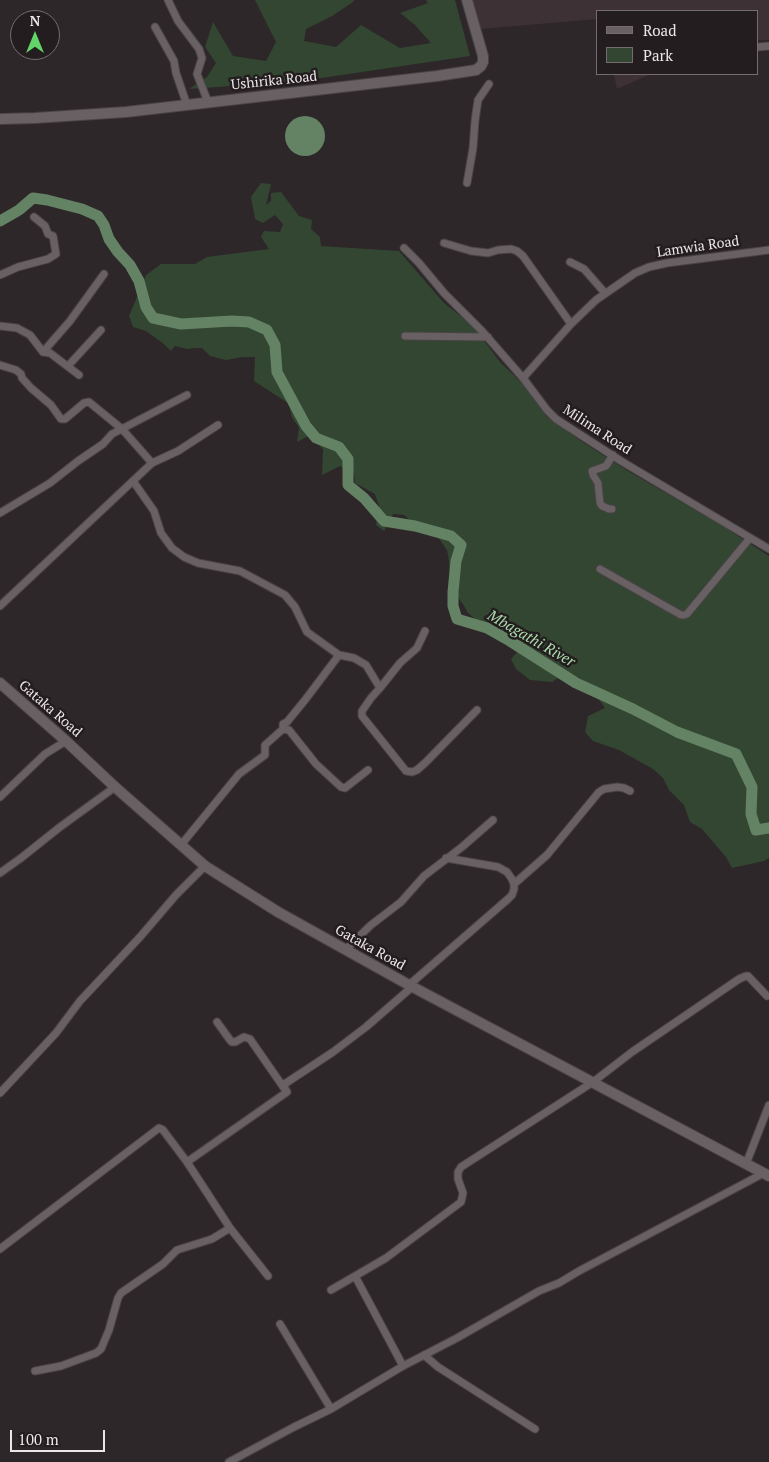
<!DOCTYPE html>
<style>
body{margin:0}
#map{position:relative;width:769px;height:1462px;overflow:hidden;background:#2e2729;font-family:"PT Serif",serif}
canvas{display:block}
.legend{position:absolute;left:596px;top:10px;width:162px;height:65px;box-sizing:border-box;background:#241d1f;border:1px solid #746d6f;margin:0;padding:6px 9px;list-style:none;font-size:15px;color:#ebe6e8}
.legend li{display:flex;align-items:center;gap:10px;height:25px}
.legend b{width:25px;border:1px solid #746d6f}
.north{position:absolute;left:10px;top:10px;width:50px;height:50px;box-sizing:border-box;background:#241d1f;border:1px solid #746d6f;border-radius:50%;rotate:0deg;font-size:14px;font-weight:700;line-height:20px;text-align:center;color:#ebe6e8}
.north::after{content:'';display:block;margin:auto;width:18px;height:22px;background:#61d46a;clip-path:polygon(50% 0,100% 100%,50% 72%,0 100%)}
.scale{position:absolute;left:10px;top:1430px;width:95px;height:22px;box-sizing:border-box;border:2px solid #ebe6e8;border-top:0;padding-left:6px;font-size:15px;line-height:18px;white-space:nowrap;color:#ebe6e8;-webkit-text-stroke:4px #241d1f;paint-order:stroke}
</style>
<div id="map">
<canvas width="769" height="1462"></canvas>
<ul class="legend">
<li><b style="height:6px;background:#686062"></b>Road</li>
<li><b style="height:14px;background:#324632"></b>Park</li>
</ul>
<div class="north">N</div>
<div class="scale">100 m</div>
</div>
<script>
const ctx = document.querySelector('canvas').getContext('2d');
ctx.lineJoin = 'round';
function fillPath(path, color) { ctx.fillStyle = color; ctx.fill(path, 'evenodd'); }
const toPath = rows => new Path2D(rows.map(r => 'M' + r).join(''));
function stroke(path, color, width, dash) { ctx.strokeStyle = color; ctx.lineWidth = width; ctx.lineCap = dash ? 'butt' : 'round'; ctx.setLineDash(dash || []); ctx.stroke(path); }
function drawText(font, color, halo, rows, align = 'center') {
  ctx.font = font + ' "PT Serif",serif'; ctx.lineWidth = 5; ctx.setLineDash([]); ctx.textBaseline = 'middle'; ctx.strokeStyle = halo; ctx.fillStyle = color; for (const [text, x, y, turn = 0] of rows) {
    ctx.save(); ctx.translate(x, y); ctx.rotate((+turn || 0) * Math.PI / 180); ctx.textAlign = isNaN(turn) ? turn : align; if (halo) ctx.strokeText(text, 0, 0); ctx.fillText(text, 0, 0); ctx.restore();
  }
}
fillPath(toPath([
 [472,0,769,0,769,40,758,40,758,11,598,11,598,19,480,29],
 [614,74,651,74,617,89]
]), '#3e3135');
fillPath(toPath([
 [255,0,354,0,353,2,332,16,306,29,304,41,336,47,361,25,400,48,431,43,415,25,400,13,428,3,426,0,455,0,470,56,301,81,189,89,207,77,216,63,205,47,213,22,233,56,266,61,276,42],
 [261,183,271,184,266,205,271,201,271,193,281,192,299,216,312,220,311,229,320,237,321,246,399,251,444,303,473,326,500,362,525,386,547,417,584,443,628,471,721,525,769,556,769,858,764,861,732,868,726,857,702,829,690,822,684,805,669,790,663,778,653,769,619,750,593,741,585,732,588,716,605,708,586,682,567,672,552,682,530,680,516,669,511,659,524,644,495,625,479,622,468,613,463,604,450,587,449,561,447,550,438,537,422,531,404,515,393,514,384,531,376,525,379,506,375,494,355,483,354,474,340,466,322,475,323,449,317,443,316,432,297,442,299,428,292,417,288,403,254,381,255,357,243,357,226,360,210,356,202,348,194,348,187,349,175,346,171,351,164,344,146,331,133,327,129,316,146,275,161,264,195,264,207,257,269,249,261,237,264,231,280,232,283,224,275,215,263,223,255,219,251,197]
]), '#324632');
fillPath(toPath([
 '285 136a20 20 0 1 1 40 0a20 20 0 1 1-40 0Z'
]), '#648264');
stroke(toPath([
 [0,221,19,210,33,198,47,200,82,209,98,216,104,225,109,239,118,252,130,265,139,281,146,307,153,318,181,324,232,321,249,322,267,330,275,345,277,372,306,426,316,438,339,447,348,459,348,485,364,498,384,521,415,526,451,536,461,545,456,561,453,592,453,606,457,619,487,628,510,641,576,683,633,709,677,732,736,754,752,787,751,814,756,830,769,828]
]), '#648264', 11);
const street = toPath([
 [168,0,178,21,199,49,202,58,197,74,208,102],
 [155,27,174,61,176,73,187,105],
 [758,47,769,46],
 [467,183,473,148,475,121,478,100,489,84],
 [444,243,471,251,488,253,498,250,511,249,517,251,523,256,571,324],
 [404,248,419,263,444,293,482,331,523,378,547,410,556,419,621,461,769,549],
 [570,262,584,269,605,293],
 [0,275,18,267,48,259,56,254,53,236,48,234,45,226,34,217],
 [0,326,17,328,30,335,43,352,70,321,104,274],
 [405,336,488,337],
 [43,352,50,353,79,375],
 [0,365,16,370,21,374,22,378,31,388,51,405,61,419,65,419,84,403,89,402,122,429,152,463,0,606],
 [68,366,101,330],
 [523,378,571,324,596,300,635,273,649,267,667,263,769,250],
 [152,463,178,451,218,425],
 [133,481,154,511,161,533,172,548,184,557,198,563,240,571,285,595,295,607,307,632,339,655,354,658,366,665,380,688,400,663,417,648,425,631],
 [612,509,609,509,602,506,600,503,598,483,593,475,592,471,606,466,613,455],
 [0,513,50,483,78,461,103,444,112,434,187,395],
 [600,569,681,615,684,615,687,614,750,538],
 [380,688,371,698,362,711,362,716,406,771,412,772,417,770,425,763,477,710],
 [283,729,283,724,287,722,305,700,339,655],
 [0,797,45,754,66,741],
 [181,845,239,774,265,755,265,745,283,729,289,730,316,764,341,787,345,788,368,770],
 [0,873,21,858,60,827,115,787],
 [514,884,547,855,599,792,604,789,617,787,624,788,630,791],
 [345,950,371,925,401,902,424,876,462,847,493,820],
 [409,985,508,899,512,895,514,889,514,884,512,879,507,872,498,867,446,858],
 [217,1022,230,1040,232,1042,235,1042,244,1037,250,1039,284,1088],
 [0,1093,56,1033,80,1001,140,937,176,895,205,866],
 [187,1162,287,1092,283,1085,333,1052,366,1027,412,987],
 [746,1164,769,1105],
 [230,1228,268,1276],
 [0,1249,159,1128,163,1130,187,1162,230,1228,212,1239,177,1250,163,1264,121,1293,118,1298,109,1330,101,1349,96,1353,61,1366,35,1371],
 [355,1276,403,1366],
 [331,1290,386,1258,461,1202,463,1193,458,1179,458,1172,461,1167,593,1082,632,1052,739,979,746,976,748,976,767,996],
 [280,1324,331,1409],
 [424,1355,438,1367,535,1429],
 [229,1462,294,1427,331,1409,403,1366,457,1338,539,1291,559,1283,579,1271,764,1173]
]);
const secondary = toPath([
 [0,119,35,118,126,112,437,76,476,70,481,66,483,62,483,56,467,0],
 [0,683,66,741,115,787,205,866,278,912,409,985,769,1176]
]);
stroke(street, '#494345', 9);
stroke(secondary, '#494345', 12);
stroke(street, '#686062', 7);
stroke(secondary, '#686062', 10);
drawText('14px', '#ebe6e8', '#241d1f', [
 ["Ushirika Road",274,81,-6],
 ["Lamwia Road",698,247,-8],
 ["Milima Road",597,430,33],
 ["Gataka Road",50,709,41],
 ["Gataka Road",370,948,29]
]);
drawText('italic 15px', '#aadeab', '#241d1f', [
 ["Mbagathi River",531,639,30]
]);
</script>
